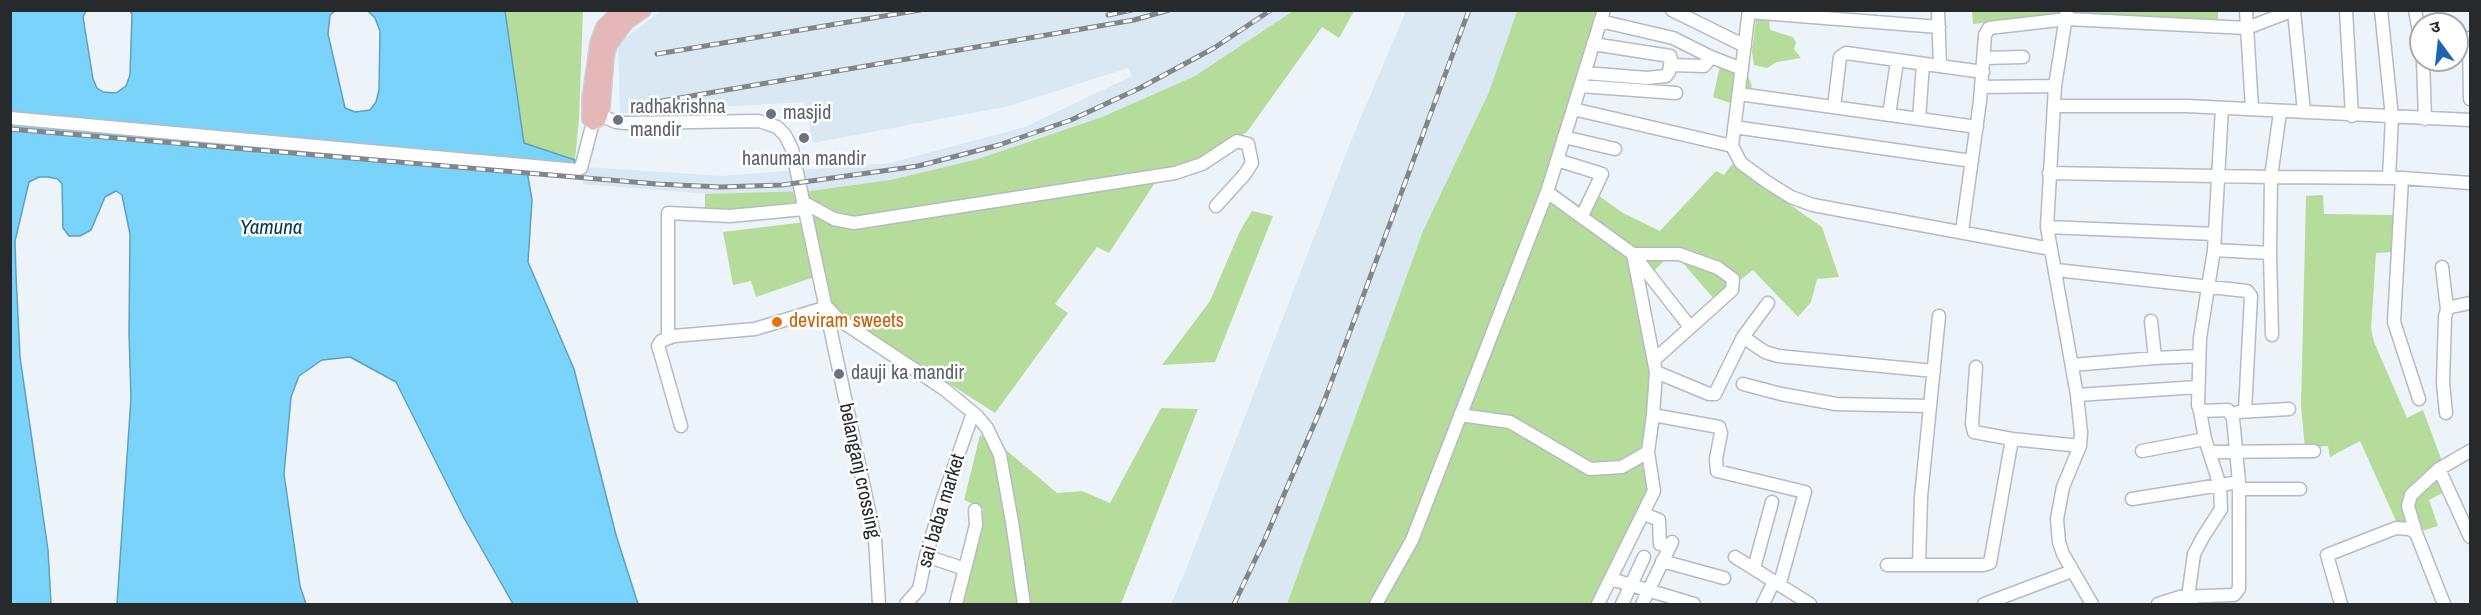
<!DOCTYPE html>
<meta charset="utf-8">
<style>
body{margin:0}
#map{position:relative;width:2481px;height:615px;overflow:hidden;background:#ecf4fa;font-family:"Archivo Narrow","Noto Sans Devanagari",sans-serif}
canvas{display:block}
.frame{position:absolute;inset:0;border:12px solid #272a2c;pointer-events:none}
.north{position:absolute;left:2409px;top:12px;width:60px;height:60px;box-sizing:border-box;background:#fff;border:2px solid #a9aaab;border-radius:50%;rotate:345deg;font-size:16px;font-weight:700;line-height:24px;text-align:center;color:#272a2c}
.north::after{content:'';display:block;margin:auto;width:21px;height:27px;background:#1b67b6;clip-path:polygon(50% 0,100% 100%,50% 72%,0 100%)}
</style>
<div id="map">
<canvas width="2481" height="615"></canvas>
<div class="frame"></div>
<div class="north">उ</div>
</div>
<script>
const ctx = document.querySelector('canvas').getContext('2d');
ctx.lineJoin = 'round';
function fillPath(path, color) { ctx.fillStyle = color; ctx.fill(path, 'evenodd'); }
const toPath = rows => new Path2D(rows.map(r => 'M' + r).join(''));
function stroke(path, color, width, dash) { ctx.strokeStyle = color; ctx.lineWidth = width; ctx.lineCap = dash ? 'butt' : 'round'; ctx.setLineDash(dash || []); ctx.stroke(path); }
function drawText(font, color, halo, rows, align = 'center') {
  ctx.font = font + ' "Archivo Narrow",sans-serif'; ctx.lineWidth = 5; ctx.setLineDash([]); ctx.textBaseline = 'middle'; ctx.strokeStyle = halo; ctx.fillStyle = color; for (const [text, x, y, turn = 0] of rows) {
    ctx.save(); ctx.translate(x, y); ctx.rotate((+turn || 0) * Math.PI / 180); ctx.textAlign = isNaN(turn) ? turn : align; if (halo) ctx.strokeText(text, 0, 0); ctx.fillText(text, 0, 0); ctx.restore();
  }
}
fillPath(toPath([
 [660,11,1293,11,1195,76,1102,117,978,159,890,180,809,191,720,195,583,184,586,167,721,176,890,163,1025,127,1132,76,1128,68,1009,106,813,143,804,102,620,113,618,44],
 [1406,11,1517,11,1489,92,1423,231,1287,604,1171,604,1187,567,1351,141]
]), '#d9e8f3');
fillPath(toPath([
 [583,10,579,119,575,160,524,143,505,11],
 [2218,10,2218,20,2076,13,1973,24,1972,11],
 [1293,11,1354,11,1339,38,1322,27,1247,132,1190,165,1160,175,1109,253,1097,247,1055,304,1068,313,995,413,841,314,827,302,823,274,756,297,751,281,733,285,723,232,805,222,801,206,731,214,705,211,705,194,809,191,890,180,978,159,1102,117,1195,76],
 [1517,11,1599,11,1545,181,1588,212,1599,196,1623,213,1660,231,1716,171,1724,175,1732,164,1822,227,1839,277,1817,279,1811,302,1798,317,1753,270,1715,300,1682,262,1665,260,1643,282,1658,371,1651,452,1658,492,1604,604,1287,604,1423,231,1489,92],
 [1756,18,1769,19,1770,30,1793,37,1796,43,1794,49,1801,58,1777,62,1767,68,1754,65,1752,52],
 [1720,66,1747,73,1752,86,1743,99,1733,104,1713,97],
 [2323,195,2324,214,2397,215,2394,252,2376,253,2371,329,2374,342,2407,418,2423,410,2452,488,2429,500,2438,526,2425,530,2397,523,2360,441,2330,457,2328,446,2305,448,2301,406,2306,196],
 [1252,211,1273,216,1215,362,1162,365,1210,301,1240,231],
 [1161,408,1198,409,1121,604,961,604,982,524,983,508,964,500,980,435,1006,450,1057,493,1082,491,1110,503]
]), '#b5dc9a');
const water = toPath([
 [10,11,86,11,83,17,93,79,97,88,103,92,116,93,126,86,130,75,132,14,130,11,335,11,330,15,328,34,345,108,355,112,370,110,376,102,379,90,380,31,375,18,368,11,505,11,524,143,575,160,573,165,525,159,532,200,528,262,574,369,616,535,638,604,513,604,463,516,396,382,350,357,322,360,299,376,291,397,284,474,300,586,306,604,117,604,131,398,129,333,130,234,122,195,116,191,105,197,91,230,80,236,69,236,63,228,62,184,58,179,48,177,39,177,29,182,15,241,16,275,20,357,48,550,51,604,11,604,10,11]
]);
fillPath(water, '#7ad3fa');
stroke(water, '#61a0bc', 1.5);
const minor = toPath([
 [1672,10,1745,46],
 [1938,10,1940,66],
 [2067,10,2055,86,2047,227,2077,395,2081,433,2080,446,2063,487,2057,519,2059,542,2063,554,2092,604],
 [2246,10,2252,109],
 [2346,10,2352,116],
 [2381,10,2392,117,2389,178],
 [2415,10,2421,42],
 [2294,11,2304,112],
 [1749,12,1939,27],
 [1600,21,1673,38,1711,57,1742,69],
 [2469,38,2470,99],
 [1984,58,2023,57],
 [2423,60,2425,119],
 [1671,65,1704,66,1711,57],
 [1585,73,1647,78,1666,76,1669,72,1671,59,1670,56,1593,44],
 [1580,86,1676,93],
 [1981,87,2055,86],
 [1739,94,1977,127],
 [2054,106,2187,106,2470,120],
 [1834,107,1840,57,1846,53,1983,72],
 [1573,109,1732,146,1741,163,1767,182,1791,197,1813,205,2051,249],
 [2280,112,2271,177,2402,178,2470,183],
 [600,115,616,122,625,123,759,121,777,127,785,135,792,149,875,539,879,604],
 [1889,115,1897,61],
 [10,118,577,170,581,168,593,122],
 [1919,119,1923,64],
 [1734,127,1972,161],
 [1564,137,1615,149],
 [1732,146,1749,10],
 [1557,160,1602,174,1582,216],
 [2049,173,2271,177,2270,253],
 [2402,178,2394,322,2419,399],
 [1547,192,1633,254,1690,327],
 [803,202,834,219,854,223,1175,173,1202,164,1237,141,1248,144,1252,163,1245,174,1216,206],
 [2047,227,2215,234],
 [1962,231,1980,101,1985,35,1989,28,2067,19,2247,28,2294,10],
 [2214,250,2270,253,2272,335],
 [1633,254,1679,254,1718,268,1733,279,1732,290,1654,360],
 [2442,267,2447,309],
 [2056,270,2247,291,2251,296,2245,411],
 [824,304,838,319,944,389,977,416,987,428,1000,455,1012,522,1024,604],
 [2151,321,2155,358],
 [1743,337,1765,352,1778,356,1934,371],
 [668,338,668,213,730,216,804,209],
 [2072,365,2155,358,2199,356],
 [1976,367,1972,424,1974,432,2012,439,2080,446],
 [1656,372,1709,394,1715,394,1743,337,1768,303],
 [1743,384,1781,394,1836,404,1928,406],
 [2077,395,2198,387],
 [2238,412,2289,409],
 [2446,413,2443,383,2445,317,2447,309,2451,307,2470,303],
 [1460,415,1510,422,1590,469,1622,467,1648,452,1653,415,1656,372,1633,254],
 [1653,415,1719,427,1721,433,1716,459,1717,471,1805,492,1780,583],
 [681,426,660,352,658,346,661,341,674,336,755,329,824,308],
 [2142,451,2205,439,2200,411],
 [2209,452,2314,451],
 [2439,469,2470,537],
 [2239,489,2300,489],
 [2132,499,2239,482],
 [1644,514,1659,520,1660,544,1670,546],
 [2416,533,2408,506,2411,495,2439,469,2470,451],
 [926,556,965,569],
 [1735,557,1810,604],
 [1662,561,1724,578],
 [1887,565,1983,565,1990,563,2012,439],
 [1919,565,1921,497,1939,316],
 [1754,568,1772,502],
 [1611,579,1694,604],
 [906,604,919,589,926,556,942,501,973,413],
 [956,604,976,525,975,510],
 [1376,604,1412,540,1547,192,1604,10],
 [1598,604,1654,491,1648,452],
 [1622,604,1644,557],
 [1642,604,1672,542],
 [1763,604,1774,581],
 [1984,604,2072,571],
 [2158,604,2180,597,2234,595,2239,589,2239,482,2233,418,2228,410,2200,411,2198,405,2200,338,2214,250,2222,108],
 [2191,604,2188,597,2194,554,2203,537,2221,509,2220,486,2205,439],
 [2341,604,2327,555,2396,528,2410,529,2416,533,2444,604]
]);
const major = toPath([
 [621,10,604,27,598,43,590,99,590,119,593,122,599,118,602,107,606,57,609,45,626,22,643,10]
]);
stroke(minor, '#b4bbc1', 15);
stroke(major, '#cfd0d1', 18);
stroke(minor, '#fff', 12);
stroke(major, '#e4b7b9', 15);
const rail = toPath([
 [1108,15,1132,10],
 [657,54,920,10],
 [662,101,1134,20,1169,10],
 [10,129,657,184,720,187,782,185,918,166,999,145,1071,120,1140,88,1214,48,1271,10],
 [1234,604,1265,539,1325,399,1469,10]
]);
stroke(rail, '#81868a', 5);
stroke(rail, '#fff', 3, [9]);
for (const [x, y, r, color] of [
 [771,114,6,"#6b7280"],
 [618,120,6,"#6b7280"],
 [804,138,6,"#6b7280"],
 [777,322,6,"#e8710a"],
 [839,374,6,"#6b7280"]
]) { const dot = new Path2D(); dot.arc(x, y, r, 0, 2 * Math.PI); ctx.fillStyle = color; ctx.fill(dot); stroke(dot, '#fff', 2); }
drawText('20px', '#5b616d', '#fff', [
 ["radhakrishna",630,108],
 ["mandir",630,131],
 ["masjid",783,114],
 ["hanuman mandir",804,160,"center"],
 ["dauji ka mandir",851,374]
], 'left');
drawText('20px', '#c56008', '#fff', [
 ["deviram sweets",789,322]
], 'left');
drawText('20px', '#272a2c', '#fff', [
 ["belanganj crossing",859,471,78],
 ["sai baba market",942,511,-73]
]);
drawText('italic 21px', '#00394c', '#fff', [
 ["Yamuna",271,228]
]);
</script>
